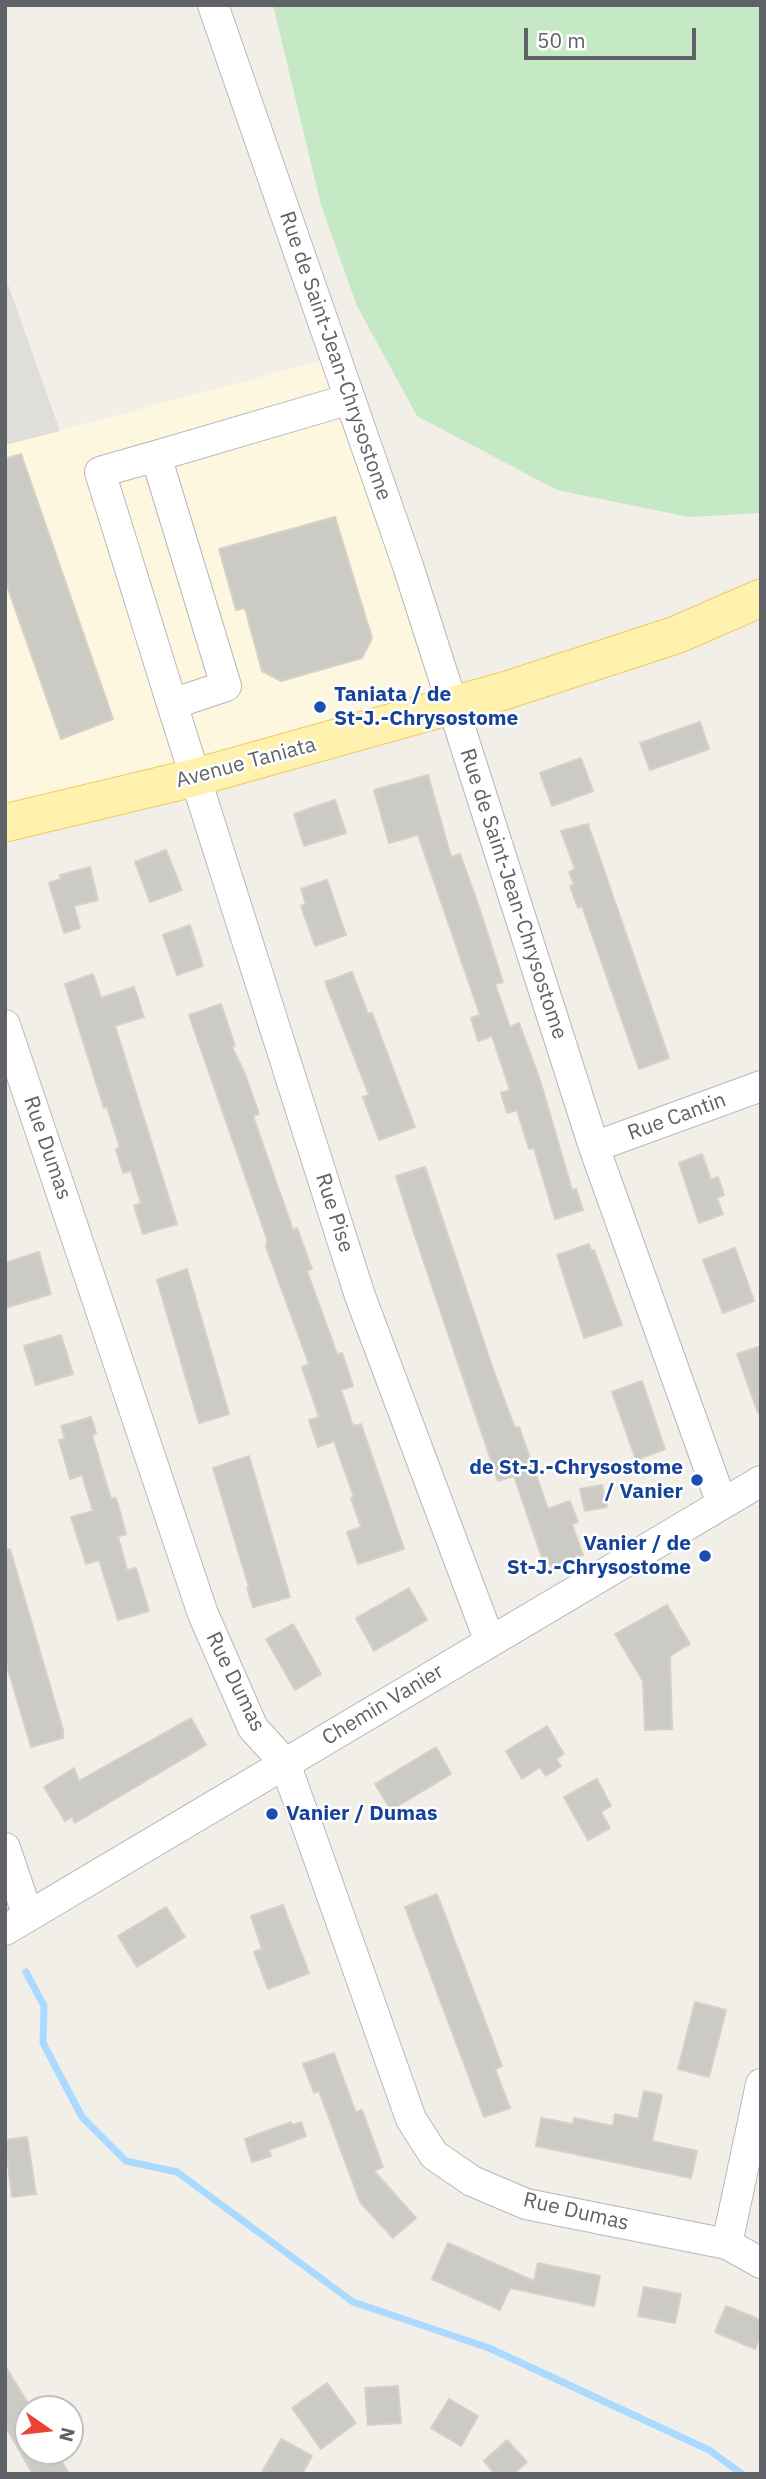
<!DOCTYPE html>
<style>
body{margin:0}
#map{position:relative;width:766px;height:2479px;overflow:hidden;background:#f1efe8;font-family:"IBM Plex Sans",sans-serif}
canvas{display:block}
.frame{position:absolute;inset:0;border:7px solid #5f6368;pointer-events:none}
.north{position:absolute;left:14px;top:2395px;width:70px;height:70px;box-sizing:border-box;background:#fff;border:2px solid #bfc1c3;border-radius:50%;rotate:104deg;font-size:19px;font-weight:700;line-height:28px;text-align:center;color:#5f6368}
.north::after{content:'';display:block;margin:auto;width:24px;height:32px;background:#ea4335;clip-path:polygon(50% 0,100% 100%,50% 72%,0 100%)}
.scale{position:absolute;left:524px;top:28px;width:172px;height:32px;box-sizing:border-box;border:4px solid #5f6368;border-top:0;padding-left:9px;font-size:21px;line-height:24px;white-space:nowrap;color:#5f6368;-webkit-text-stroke:5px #fff;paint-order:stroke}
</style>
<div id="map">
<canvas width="766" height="2479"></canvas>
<div class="frame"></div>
<div class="north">N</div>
<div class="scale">50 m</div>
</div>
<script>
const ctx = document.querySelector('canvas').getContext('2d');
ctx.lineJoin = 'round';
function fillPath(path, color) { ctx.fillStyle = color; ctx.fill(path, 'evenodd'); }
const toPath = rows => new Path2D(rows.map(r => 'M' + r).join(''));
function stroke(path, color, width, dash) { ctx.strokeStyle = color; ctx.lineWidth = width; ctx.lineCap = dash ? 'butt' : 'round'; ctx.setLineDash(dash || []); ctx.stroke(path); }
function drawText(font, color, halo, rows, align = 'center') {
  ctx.font = font + ' "IBM Plex Sans",sans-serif'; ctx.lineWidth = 5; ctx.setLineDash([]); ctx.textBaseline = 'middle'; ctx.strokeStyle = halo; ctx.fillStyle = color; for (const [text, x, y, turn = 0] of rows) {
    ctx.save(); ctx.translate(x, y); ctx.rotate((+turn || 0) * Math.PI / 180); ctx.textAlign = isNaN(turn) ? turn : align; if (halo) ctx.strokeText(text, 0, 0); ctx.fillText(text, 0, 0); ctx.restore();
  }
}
fillPath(toPath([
 [335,357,453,706,5,823,5,445]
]), '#fef7e0');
fillPath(toPath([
 [5,276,60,431,5,445]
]), '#e0deda');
fillPath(toPath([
 [273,5,761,5,761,513,689,517,557,490,417,416,357,306,321,205]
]), '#c5e8c5');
stroke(toPath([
 [26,1972,44,2006,43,2043,82,2117,126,2161,177,2172,353,2302,489,2348,709,2450,742,2474]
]), '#aadaff', 7);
const building = toPath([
 [21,454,113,719,61,739,5,580,5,459,21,454],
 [335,517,372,638,362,658,281,681,262,671,245,608,236,610,219,549,335,517],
 [700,722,709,749,650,770,640,743,700,722],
 [581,758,593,791,552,806,540,773,581,758],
 [428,775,451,857,460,854,480,910,503,982,495,984,510,1027,519,1023,540,1080,572,1190,576,1189,583,1210,555,1219,534,1148,529,1149,517,1110,507,1113,501,1093,510,1090,492,1036,478,1041,471,1018,480,1015,418,835,389,843,374,790,428,775],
 [335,800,346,833,304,846,294,814,335,800],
 [588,824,669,1058,639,1069,582,906,578,908,570,886,574,885,569,872,575,869,561,831,588,824],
 [166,850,182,890,150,902,135,862,166,850],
 [90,867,98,900,74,906,80,928,64,933,49,883,61,879,60,875,90,867],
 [327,880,346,935,315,946,301,906,306,904,301,889,327,880],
 [190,925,203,966,177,975,163,935,190,925],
 [352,972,368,1014,372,1013,415,1127,379,1140,363,1097,369,1095,325,982,352,972],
 [93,974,101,998,134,987,144,1017,115,1026,177,1224,143,1234,134,1206,141,1203,131,1171,123,1173,116,1149,120,1148,107,1107,104,1108,65,984,93,974],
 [221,1004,235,1046,232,1047,245,1074,259,1114,253,1116,293,1230,297,1228,312,1269,307,1271,337,1354,342,1353,353,1386,341,1390,353,1426,361,1424,404,1549,358,1564,347,1532,361,1527,351,1498,354,1497,334,1441,318,1447,309,1420,319,1417,302,1367,309,1364,266,1247,267,1239,189,1015,221,1004],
 [702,1154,711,1180,718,1177,724,1195,717,1198,723,1214,699,1223,679,1163,702,1154],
 [425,1167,495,1375,515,1428,519,1427,548,1509,570,1501,578,1522,572,1524,583,1555,551,1567,546,1556,542,1558,514,1476,498,1481,413,1230,396,1176,425,1167],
 [589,1244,591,1251,594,1250,622,1325,584,1338,557,1255,589,1244],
 [735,1248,754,1301,723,1313,703,1260,735,1248],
 [39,1252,51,1294,5,1308,5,1263,39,1252],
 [187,1269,229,1414,199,1423,157,1280,187,1269],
 [61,1335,73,1374,36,1385,24,1346,61,1335],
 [761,1346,761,1413,758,1413,737,1354,761,1346],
 [642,1381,665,1449,636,1460,612,1392,642,1381],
 [91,1417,96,1433,92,1435,111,1499,116,1498,126,1534,118,1537,127,1570,136,1568,149,1611,118,1620,99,1560,86,1564,71,1517,93,1511,82,1475,70,1479,59,1440,65,1439,61,1426,91,1417],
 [249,1456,290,1597,253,1607,247,1588,249,1587,213,1468,249,1456],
 [602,1485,607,1507,585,1511,580,1489,602,1485],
 [10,1549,63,1730,63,1738,31,1747,5,1659,5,1550,10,1549],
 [409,1588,427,1620,374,1651,356,1618,409,1588],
 [667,1605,690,1644,670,1656,672,1729,645,1730,643,1681,615,1634,667,1605],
 [293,1624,321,1674,295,1690,266,1639,293,1624],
 [191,1718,206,1745,75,1823,72,1817,65,1821,44,1787,74,1768,79,1781,191,1718],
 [547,1726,564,1754,556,1759,561,1766,546,1776,540,1767,522,1779,506,1751,547,1726],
 [436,1747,451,1774,391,1810,375,1784,436,1747],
 [597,1779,611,1806,601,1812,610,1828,588,1840,564,1797,597,1779],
 [437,1894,502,2066,495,2069,510,2108,484,2117,405,1907,437,1894],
 [283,1905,309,1973,268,1989,254,1952,262,1949,251,1916,283,1905],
 [166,1907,185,1937,137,1967,118,1936,166,1907],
 [695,2002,726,2010,709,2077,678,2069,695,2002],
 [334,2053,356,2113,362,2110,383,2167,374,2171,416,2218,393,2238,360,2202,319,2091,314,2093,303,2064,334,2053],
 [644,2091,662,2095,652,2141,697,2151,691,2178,536,2146,541,2118,573,2124,574,2118,613,2126,615,2114,638,2119,644,2091],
 [291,2122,292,2125,301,2122,306,2136,269,2150,271,2156,252,2162,245,2139,291,2122],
 [27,2137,36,2194,12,2197,5,2140,27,2137],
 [448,2243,534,2281,538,2263,600,2276,594,2306,510,2288,500,2310,432,2279,448,2243],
 [644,2287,681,2294,675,2323,638,2316,644,2287],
 [726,2306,761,2320,761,2336,755,2349,715,2332,726,2306],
 [5,2366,28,2403,28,2451,56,2451,69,2474,33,2474,5,2426,5,2366],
 [327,2383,356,2423,321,2449,292,2408,327,2383],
 [398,2386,401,2423,368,2425,365,2388,398,2386],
 [449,2399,478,2416,461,2446,431,2428,449,2399],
 [281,2439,312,2456,302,2474,261,2474,281,2439],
 [507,2440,527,2462,514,2474,495,2474,484,2461,507,2440]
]);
fillPath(building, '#cccac5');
stroke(building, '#d6d1c6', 2);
const minor = toPath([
 [213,5,408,566,594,1147,722,1504],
 [156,456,226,686,172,704,100,472,156,456,350,399],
 [172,704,360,1296,490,1642],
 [5,1025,203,1614,253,1728,285,1763,411,2119,434,2155,472,2181,526,2204,727,2244,761,2263],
 [594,1147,761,1086],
 [5,1848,28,1916],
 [5,1930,761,1481],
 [727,2244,761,2084]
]);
const major = toPath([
 [5,823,193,778,507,690,676,635,761,598]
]);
stroke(minor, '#b5b8bc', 32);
stroke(major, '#f2c960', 39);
stroke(minor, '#fff', 30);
stroke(major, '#fff2af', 37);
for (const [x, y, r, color] of [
 [320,707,7,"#1a4fb4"],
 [697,1480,7,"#1a4fb4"],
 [705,1556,7,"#1a4fb4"],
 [272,1814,7,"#1a4fb4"]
]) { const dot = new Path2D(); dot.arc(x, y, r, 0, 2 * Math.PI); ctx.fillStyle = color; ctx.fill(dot); stroke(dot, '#fff', 2.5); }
drawText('21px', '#5f6368', '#fff', [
 ["Rue de Saint-Jean-Chrysostome",335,356,71],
 ["Avenue Taniata",246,763,-15],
 ["Rue de Saint-Jean-Chrysostome",513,894,72],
 ["Rue Cantin",677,1117,-20],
 ["Rue Dumas",47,1148,71],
 ["Rue Pise",334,1213,72],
 ["Rue Dumas",235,1682,64],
 ["Chemin Vanier",383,1705,-31],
 ["Rue Dumas",576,2212,13]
]);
drawText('bold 21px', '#164399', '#fff', [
 ["Taniata / de",334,695],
 ["St-J.-Chrysostome",334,719],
 ["de St-J.-Chrysostome",683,1468,"right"],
 ["/ Vanier",683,1492,"right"],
 ["Vanier / de",691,1544,"right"],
 ["St-J.-Chrysostome",691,1568,"right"],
 ["Vanier / Dumas",286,1814]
], 'left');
</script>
